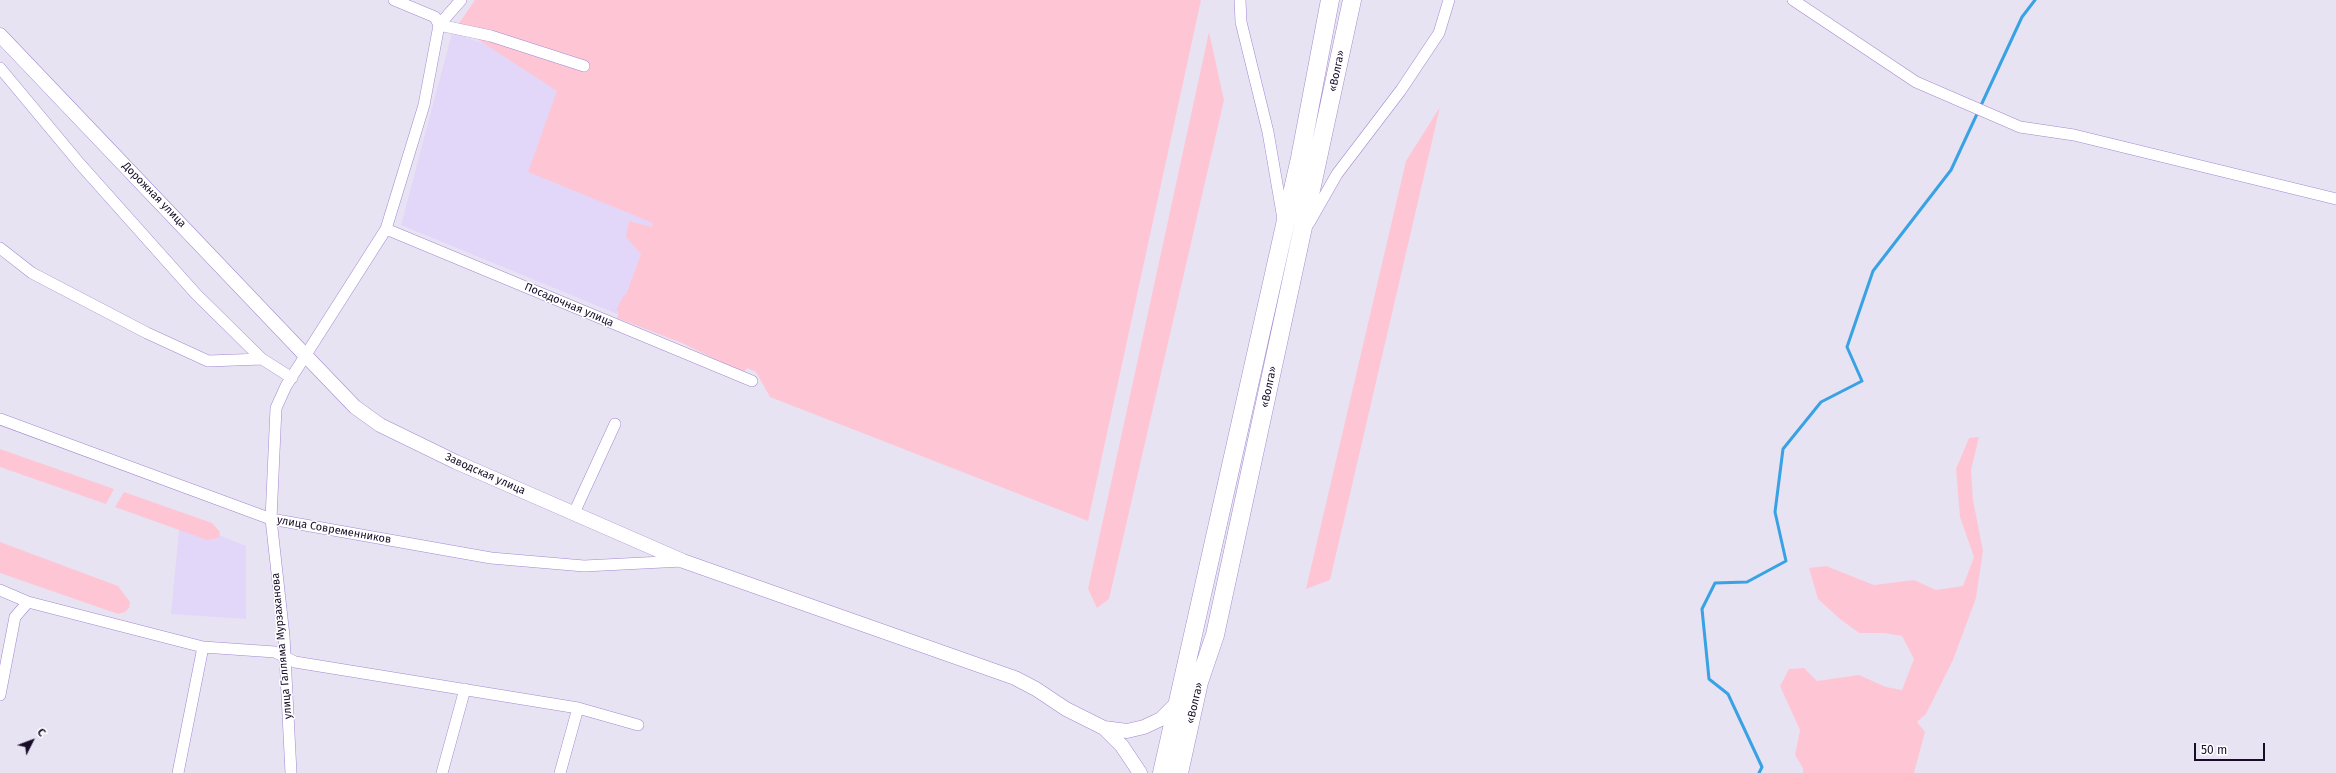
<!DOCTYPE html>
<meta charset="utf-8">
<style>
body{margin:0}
#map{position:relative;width:2336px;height:773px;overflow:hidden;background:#e8e3f3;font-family:"Fira Sans",sans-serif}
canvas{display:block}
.north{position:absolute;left:12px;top:721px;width:40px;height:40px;-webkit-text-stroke:3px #fff;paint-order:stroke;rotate:48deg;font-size:11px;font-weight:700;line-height:16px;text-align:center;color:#180c28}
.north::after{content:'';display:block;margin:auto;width:14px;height:18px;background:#180c28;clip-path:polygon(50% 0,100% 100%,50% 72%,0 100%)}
.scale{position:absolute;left:2194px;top:743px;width:71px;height:18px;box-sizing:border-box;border:2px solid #180c28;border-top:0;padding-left:5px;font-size:12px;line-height:14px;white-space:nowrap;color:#180c28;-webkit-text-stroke:3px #fff;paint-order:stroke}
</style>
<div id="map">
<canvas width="2336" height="773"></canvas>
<div class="north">С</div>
<div class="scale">50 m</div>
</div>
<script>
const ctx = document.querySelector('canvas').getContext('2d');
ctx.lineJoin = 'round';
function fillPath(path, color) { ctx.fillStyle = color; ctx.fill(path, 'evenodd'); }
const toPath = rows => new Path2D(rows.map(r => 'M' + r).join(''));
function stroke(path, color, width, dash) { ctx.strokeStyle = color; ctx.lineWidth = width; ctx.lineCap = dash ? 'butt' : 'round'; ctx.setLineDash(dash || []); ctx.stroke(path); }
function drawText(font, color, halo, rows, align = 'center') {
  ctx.font = font + ' "Fira Sans",sans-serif'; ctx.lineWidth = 3; ctx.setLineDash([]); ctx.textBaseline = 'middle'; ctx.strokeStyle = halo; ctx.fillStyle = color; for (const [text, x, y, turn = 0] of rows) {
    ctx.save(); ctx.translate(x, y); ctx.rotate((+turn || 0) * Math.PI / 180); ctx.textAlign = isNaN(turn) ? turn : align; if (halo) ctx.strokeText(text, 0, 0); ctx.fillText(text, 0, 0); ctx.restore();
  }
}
fillPath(toPath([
 [452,33,574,73,691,54,657,252,627,318,401,225],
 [180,519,246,546,246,619,171,614]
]), '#e3d7f9');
fillPath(toPath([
 [475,0,1201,0,1088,521,770,397,756,372,747,368,743,373,682,343,617,318,619,312,616,310,624,295,626,295,641,254,626,237,629,221,652,227,653,223,528,172,557,91,457,26],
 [1209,32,1224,100,1109,599,1097,608,1088,589],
 [1440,107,1330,580,1306,589,1406,161],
 [1979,437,1971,470,1973,500,1983,551,1976,598,1953,660,1926,714,1917,722,1925,732,1914,773,1803,773,1803,768,1795,755,1800,730,1780,686,1789,669,1804,668,1817,681,1859,675,1886,687,1902,690,1914,659,1902,636,1884,633,1859,633,1840,619,1818,599,1809,568,1826,566,1874,585,1914,580,1936,590,1963,586,1974,557,1960,517,1956,469,1969,438],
 [0,449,114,489,106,504,0,467],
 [124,492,212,523,220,532,219,538,207,540,115,507],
 [0,542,118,586,130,602,129,608,125,612,118,614,0,573]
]), '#fec6d5');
stroke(toPath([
 [1759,773,1762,767,1728,694,1709,679,1702,609,1715,583,1747,582,1786,561,1775,512,1783,449,1821,402,1862,381,1847,347,1873,271,1951,170,2022,17,2035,0]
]), '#38a2e4', 3);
const minor = toPath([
 [394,0,435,17,439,25,491,36,584,66],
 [1240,0,1241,22,1268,132,1283,219],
 [1793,0,1916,82,2020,127,2074,135,2336,199],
 [0,68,80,164,196,294,262,359,292,378],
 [1309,223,1337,174,1401,90,1439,33,1449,0],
 [386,229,752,381],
 [0,248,32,273,147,333,208,361,262,359],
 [0,419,271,519,491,558,584,566,683,561],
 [574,513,615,424],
 [0,590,28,602,203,647,275,652,295,662,578,708,638,725],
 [0,695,15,617,28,602],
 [178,773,203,647],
 [291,773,284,636,271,519,276,408,286,386,386,229,424,105,439,25,461,0],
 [442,773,465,689],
 [560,773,578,708]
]);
const tertiary = toPath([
 [0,35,306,356,355,407,380,425,456,462,683,561,1015,678,1036,689,1066,709,1104,728,1122,746,1140,773],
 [1104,728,1127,731,1144,727,1161,719,1178,702]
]);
const trunk = toPath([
 [1162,773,1300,158,1330,0],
 [1179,773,1199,682,1215,635,1352,0]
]);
stroke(minor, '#a388d1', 12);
stroke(tertiary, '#a388d1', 15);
stroke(trunk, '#a388d1', 19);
stroke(minor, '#fff', 11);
stroke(tertiary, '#fff', 14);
stroke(trunk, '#fff', 18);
drawText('11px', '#180c28', '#fff', [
 ["«Волга»",1337,71,-78],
 ["Дорожная улица",154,195,46],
 ["Посадочная улица",569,305,23],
 ["«Волга»",1269,387,-78],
 ["Заводская улица",485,474,24],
 ["улица Современников",334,530,10],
 ["улица Галляма Мурзаханова",282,646,-95],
 ["«Волга»",1195,703,-77]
]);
</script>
